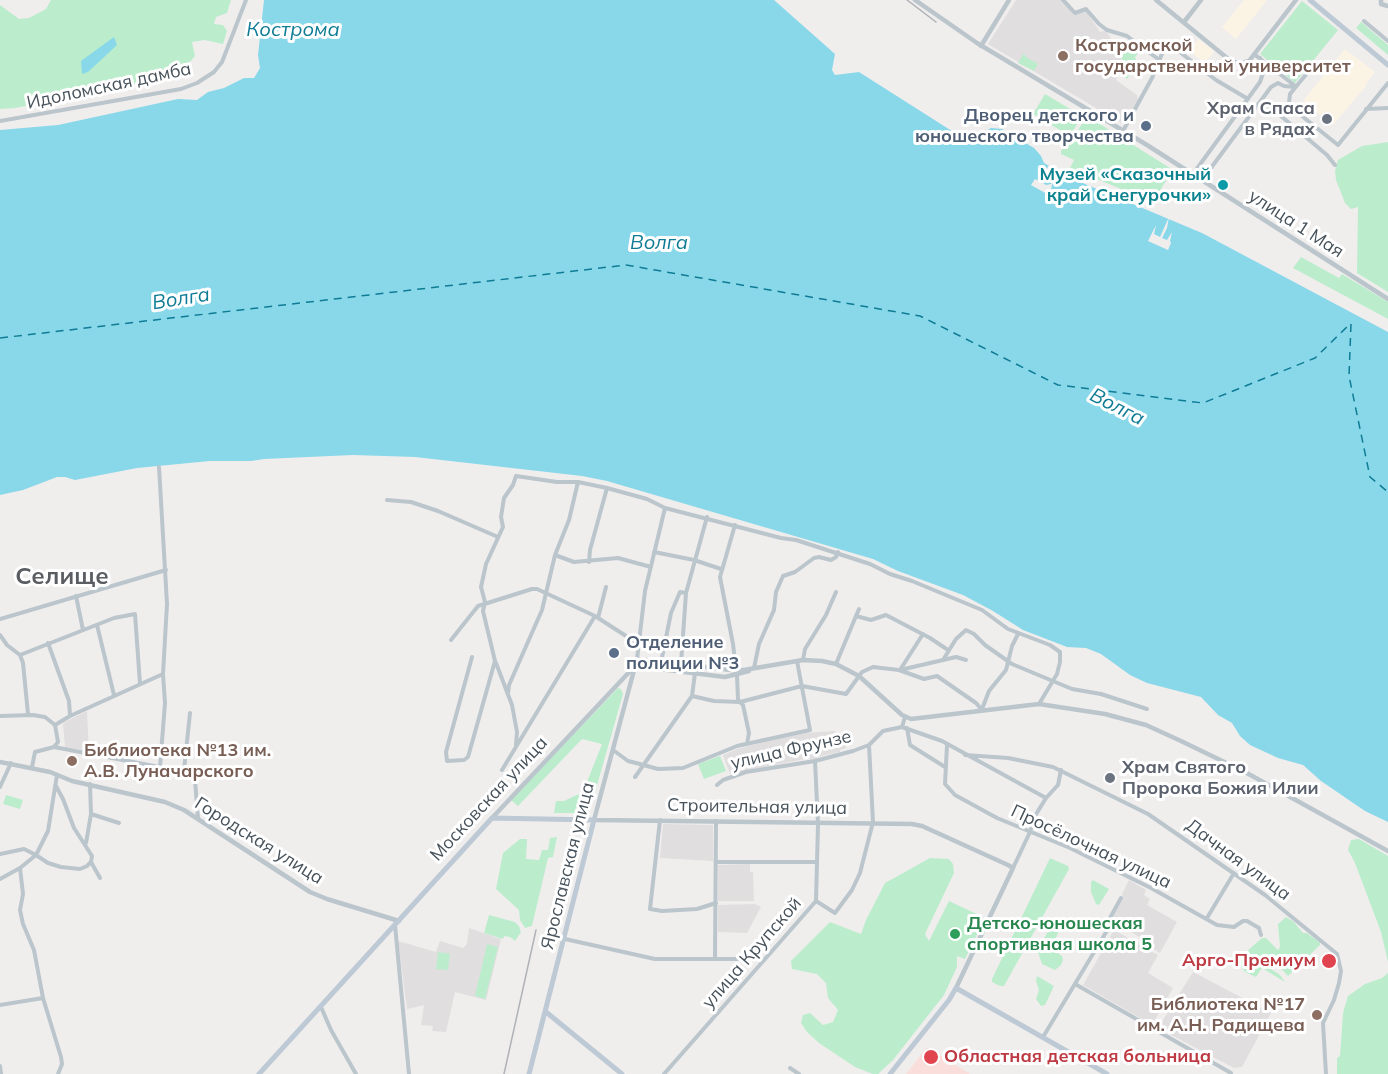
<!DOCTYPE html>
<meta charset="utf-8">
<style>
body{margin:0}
canvas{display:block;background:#f0eded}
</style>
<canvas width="1388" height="1074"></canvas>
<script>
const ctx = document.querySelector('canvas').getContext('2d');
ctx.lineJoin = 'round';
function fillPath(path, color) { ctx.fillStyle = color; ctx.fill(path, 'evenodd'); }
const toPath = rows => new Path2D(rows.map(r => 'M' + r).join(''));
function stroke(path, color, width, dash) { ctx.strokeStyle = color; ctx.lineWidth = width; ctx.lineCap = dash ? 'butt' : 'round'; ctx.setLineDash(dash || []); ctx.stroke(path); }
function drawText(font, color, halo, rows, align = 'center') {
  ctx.font = font + ' Mulish,sans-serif'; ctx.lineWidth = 6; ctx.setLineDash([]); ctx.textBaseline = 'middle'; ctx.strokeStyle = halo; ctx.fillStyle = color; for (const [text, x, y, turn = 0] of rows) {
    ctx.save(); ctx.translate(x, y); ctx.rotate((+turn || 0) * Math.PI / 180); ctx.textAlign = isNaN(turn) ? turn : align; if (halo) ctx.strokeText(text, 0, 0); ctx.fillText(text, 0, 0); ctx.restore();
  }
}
fillPath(toPath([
 [1244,0,1267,0,1236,39,1222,27],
 [1198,39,1214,51,1205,63,1189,51],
 [1345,49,1375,72,1365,85,1366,86,1333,125,1303,101]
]), '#fbf4e5');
fillPath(toPath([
 [1016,0,1061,0,1075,15,1085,9,1100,32,1106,30,1116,48,1119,46,1122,68,1116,80,1137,95,1138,100,1123,124,988,44],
 [87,711,89,751,65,747,63,723],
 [834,731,838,735,844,736,846,748,840,750,840,752,817,757,817,759,811,760,810,758,730,774,723,755,737,749,772,740,805,733],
 [663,824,713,825,713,861,660,858],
 [750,864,750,872,753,872,754,901,718,901,718,865],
 [1129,880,1146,890,1144,895,1150,899,1147,905,1177,922,1160,953,1141,942,1143,939,1119,925,1112,918,1123,899,1122,894],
 [755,904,761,907,747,933,718,932,718,905],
 [469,928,501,939,486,1000,455,992,446,1032,432,1031,433,1026,421,1025,424,1005,407,1009,398,941,436,952,440,941,463,948,467,944],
 [1114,930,1158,955,1148,973,1173,988,1152,1025,1083,985],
 [1193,972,1271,1013,1242,1067,1234,1068,1158,1028]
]), '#e1dedf');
fillPath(toPath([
 [927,1047,970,1074,906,1074]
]), '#fadedc');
fillPath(toPath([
 [51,0,231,0,227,13,216,17,214,24,223,25,227,31,223,44,205,40,192,42,195,56,188,64,192,67,190,74,15,108,0,109,0,5,19,19,29,18,46,9],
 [1302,1,1338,30,1295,83,1260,54],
 [1361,22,1388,45,1388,55,1356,28],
 [1123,42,1132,52,1136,49,1140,51,1135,57,1137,62,1127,79,1120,74,1123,69,1120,46],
 [1024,53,1026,57,1038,64,1034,71,1018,63],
 [1045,94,1082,116,1070,136,1033,114],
 [1087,116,1170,168,1166,174,1167,179,1153,202,1070,168,1074,160,1061,154,1061,151,1065,143,1071,141],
 [1388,142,1388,292,1357,273,1358,207,1351,209,1345,203,1336,180,1335,171,1338,160,1362,146],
 [1301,257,1339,278,1342,274,1388,302,1388,319,1293,268],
 [618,688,621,689,623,694,590,810,587,813,554,813,556,801,564,801,583,792,602,744,582,739,518,806,511,800],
 [720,756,726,771,704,779,698,764],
 [6,795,23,800,20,809,3,804],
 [557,837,553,857,548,858,532,926,525,928,520,920,519,910,496,889,503,853,520,839,527,839,526,859,539,860,542,850,548,850,550,838],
 [1359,839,1388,856,1388,962,1381,932,1355,863,1348,850,1351,840],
 [930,858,949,859,953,864,954,873,925,934,929,941,949,901,985,918,965,959,957,956,957,967,944,995,893,1060,878,1074,873,1074,855,1067,819,1043,807,1032,801,1023,803,1015,810,1013,823,1025,833,1022,838,1010,828,998,826,983,817,974,792,969,791,961,830,922,861,934,866,920,885,883],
 [1050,858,1068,866,1069,869,1004,986,1000,986,992,982,992,979],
 [1093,880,1109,889,1099,905,1096,904,1091,892,1091,882],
 [489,915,515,922,519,926,521,932,515,941,510,937,504,936,503,939,484,933],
 [1286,917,1294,922,1303,933,1307,933,1312,937,1320,942,1320,945,1288,976,1268,955,1262,957,1262,963,1280,975,1285,982,1262,968,1256,977,1247,973,1240,967,1238,959,1262,938,1266,938,1278,950,1280,947,1278,924],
 [1053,923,1058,924,1060,929,1051,948,1062,956,1063,960,1061,965,1055,970,1042,964,1038,952,1039,947],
 [487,944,498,947,485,999,475,996],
 [438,952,450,954,448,970,436,969],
 [1388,973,1388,1074,1337,1074,1337,1058,1340,1056,1343,1013,1348,996,1365,984,1382,978],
 [1037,976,1054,986,1045,1005,1041,1006,1036,999,1039,990,1036,981]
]), '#bbedcd');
fillPath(toPath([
 [264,0,774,0,835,54,832,70,835,75,859,72,966,140,971,140,991,128,1002,129,1034,148,1041,156,1044,163,1053,168,1052,170,1054,171,1202,233,1388,332,1388,822,1365,811,1321,781,1303,765,1278,758,1250,745,1240,736,1232,723,1218,715,1201,697,1147,683,1130,675,1101,654,1086,648,1067,647,1023,630,993,611,963,595,898,571,873,559,607,481,582,476,415,457,353,455,264,459,251,461,210,461,137,468,75,480,65,477,57,477,23,490,0,495,0,130,58,125,178,99,197,100,208,92,224,88,244,78,254,78,260,68,258,55],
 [114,37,117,45,88,72,82,74,81,61]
]), '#89d8ea');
fillPath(toPath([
 [1049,165,1053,168,1043,183,1046,185,1051,184,1055,172,1058,173,1059,177,1057,177,1058,180,1056,179,1057,181,1053,182,1051,189,1054,189,1056,192,1068,197,1067,201,1063,197,1054,194,1050,190,1047,194,1031,185,1035,179,1041,182,1043,178,1042,177],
 [1169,217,1167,228,1162,238,1167,240,1172,232,1170,241,1171,243,1168,250,1148,241,1156,225,1154,234,1160,237]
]), '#f0eded');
stroke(toPath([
 [1351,324,1349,376,1370,477,1388,492],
 [0,338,626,265,920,316,1058,385,1203,403,1315,358,1351,323]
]), '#0f7c95', 1.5, [8, 6]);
stroke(toPath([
 [1063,0,1075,13,1086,9,1099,24,1107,30,1127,36,1158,59],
 [1364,21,1388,41],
 [1254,54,1294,85],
 [1313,66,1290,94,1289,103,1292,108,1338,145,1388,83],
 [1262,100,1327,155,1335,165],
 [1366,109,1388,108],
 [0,121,181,89,197,83,214,72,222,62,246,0],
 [1123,131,1152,78,1166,44,1172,46,1216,80,1248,99],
 [1193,174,1260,82,1264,70,1260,58],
 [1202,180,1271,87,1278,83,1284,86,1295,87],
 [159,467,167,604,163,674,165,703,160,767],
 [387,500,411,502,438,511,498,537],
 [735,525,720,577,733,644,736,670],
 [654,552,694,560,721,569],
 [555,555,574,562,618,558,651,567],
 [589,562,590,550,607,488],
 [76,596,83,630],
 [856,616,859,609],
 [598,618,606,587],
 [0,619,166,570],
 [97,625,114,695],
 [0,635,7,645,20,655,23,663,28,714],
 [451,640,478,606,532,589,537,589,595,616,640,645],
 [48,643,69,701,70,716],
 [20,655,114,618,135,614,140,684],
 [472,657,446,752,447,761,464,760,468,757,495,661,483,611,485,602,481,587,486,564,503,527,501,517,504,498,513,485,516,476,557,482,578,482,607,488,647,499,665,508,781,538,796,540,870,564,890,574,912,581,982,610,1008,629,1050,645,1060,652,1060,662,1057,674,1039,704],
 [637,659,645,591,665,508],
 [803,660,805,649,826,615,836,592],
 [943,660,956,639,966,630,974,634,985,645,1012,664,1072,689,1101,694,1147,709],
 [661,662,671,613,680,592,686,593],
 [496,663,512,705,517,732,516,745],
 [681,664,686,593,707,517],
 [836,664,856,616,871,620,886,615,930,638,948,650],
 [754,668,759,644,774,610,776,592,783,576,795,572,814,558,819,557,831,560,836,557,838,552],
 [900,670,956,657,966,660],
 [900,670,923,634],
 [737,675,738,700,743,705,749,733,747,744],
 [508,693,509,685,542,610,555,555,569,520,578,482],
 [692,696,714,701,740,702,802,686,846,694,862,672,873,667,899,670,924,679,937,676,976,703,982,710],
 [982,709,989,691,1006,670,1012,646,1018,634],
 [0,716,33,715,45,717,55,725,70,716,163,674],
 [902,727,905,717],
 [907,728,910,745,945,767],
 [947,745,945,784,955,795,997,818,1070,848,1151,888,1217,925,1234,927,1243,921,1247,921,1259,928,1261,935],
 [54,747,191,773,195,780,198,818],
 [613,750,628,761,636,763,658,769,683,768,737,746,810,730,797,661],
 [965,755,1008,758,1053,767,1148,814,1265,895,1337,954,1341,971,1339,983,1334,1000,1323,1023,1326,1074],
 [32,767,35,752,54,747,58,742,55,725],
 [184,770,190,713],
 [502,770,595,616],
 [635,777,692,696,695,673],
 [717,785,723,780,746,772,815,761,853,751,869,745,883,731,902,727,942,741,1046,798],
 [56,786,63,799,74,828,92,856,91,862],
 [0,787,11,763],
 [91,814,119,823],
 [660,820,650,909,662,911,697,909,716,903],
 [86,843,91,814,90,784],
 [0,854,24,849,36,855,48,831,57,775],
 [91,862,100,878],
 [716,862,817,862],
 [20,868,23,894,20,910,23,924,34,950,43,998,61,1057,62,1064,58,1074],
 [1013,868,1030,832,1035,816,1046,798,1058,785,1061,770],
 [0,879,20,868,36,855,48,863,61,867,80,869,87,866,91,862],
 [816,901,835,913,852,890,860,873,873,822,869,745],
 [1207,918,1234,873],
 [395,925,409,1074],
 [565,939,655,959,763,959],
 [715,958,716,821],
 [1075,984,1231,1073],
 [0,1005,43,998],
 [321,1007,331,1030,356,1074],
 [1043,1037,1111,924,1110,918,1121,898],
 [0,1066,1,1074],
 [790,1068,799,1074],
 [664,1074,816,901,818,824,815,761]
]), '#bbc5cc', 4);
stroke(toPath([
 [915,0,977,43,1147,145,1388,299],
 [1156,0,1232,62,1242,63,1249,61,1296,0],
 [1381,0,1381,4,1388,6],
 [1184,22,1201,0],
 [981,46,1009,0],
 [635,666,725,677,749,671],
 [0,762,50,772,72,781,165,802,184,810,310,892,327,899,399,921],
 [492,818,634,667],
 [956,988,1013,868,1008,865,922,826,912,824,594,820,637,659,731,670,744,670,803,660,822,661,836,664,859,676,902,715,911,719,1039,704,1105,714,1146,725,1181,741,1245,772,1388,851]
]), '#bbc5cc', 4.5);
stroke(toPath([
 [1310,0,1388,65],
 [546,1012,622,1074],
 [259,1074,492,818,594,820,529,1074],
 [890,1074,949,1000,956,988,1107,1074]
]), '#bdc9d4', 5);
stroke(toPath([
 [907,0,936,22],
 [504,1074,536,930]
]), '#afb2b7', 1.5);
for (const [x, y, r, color] of [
 [1063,56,6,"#8d6e63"],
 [1327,119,6,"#6b7280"],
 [1146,126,6,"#5c6f8a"],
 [1223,185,6,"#0f9aa8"],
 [614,653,6,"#5c6f8a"],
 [72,761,6,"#8d6e63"],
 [1110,778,6,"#6b7280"],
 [955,934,6,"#2e9e5b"],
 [1329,961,8,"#e0444e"],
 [1317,1015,6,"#8d6e63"],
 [931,1057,8,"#e0444e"]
]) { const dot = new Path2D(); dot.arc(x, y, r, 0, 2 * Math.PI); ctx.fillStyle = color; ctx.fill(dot); stroke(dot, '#fff', 2); }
drawText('bold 18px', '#785e54', '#fff', [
 ["Костромской",1075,46],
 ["государственный университет",1075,67],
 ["Библиотека №13 им.",84,751],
 ["А.В. Луначарского",84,772],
 ["Библиотека №17",1305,1005,"right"],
 ["им. А.Н. Радищева",1305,1026,"right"]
], 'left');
drawText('18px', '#46515a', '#fff', [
 ["Идоломская дамба",109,86,-12],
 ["улица 1 Мая",1296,224,33],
 ["улица Фрунзе",791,750,-13],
 ["Московская улица",489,799,-47],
 ["Строительная улица",757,807,1],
 ["Городская улица",259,841,32],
 ["Просёлочная улица",1091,847,25],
 ["Дачная улица",1238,860,36],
 ["Ярославская улица",568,866,-76],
 ["улица Крупской",752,953,-49]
]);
drawText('bold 18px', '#5b616d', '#fff', [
 ["Храм Спаса",1315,109],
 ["в Рядах",1315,130],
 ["Храм Святого",1122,768,"left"],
 ["Пророка Божия Илии",1122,789,"left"]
], 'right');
drawText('bold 18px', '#4e5e75', '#fff', [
 ["Дворец детского и",1134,116],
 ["юношеского творчества",1134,137],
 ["Отделение",626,643,"left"],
 ["полиции №3",626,664,"left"]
], 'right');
drawText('bold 18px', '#0d838f', '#fff', [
 ["Музей «Сказочный",1211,175],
 ["край Снегурочки»",1211,196]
], 'right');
drawText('bold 18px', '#27864d', '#fff', [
 ["Детско-юношеская",967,924],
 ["спортивная школа 5",967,945]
], 'left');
drawText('bold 18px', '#be3a42', '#fff', [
 ["Арго-Премиум",1316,961],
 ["Областная детская больница",944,1057,"left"]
], 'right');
drawText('italic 20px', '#0f7c95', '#fff', [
 ["Кострома",293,30],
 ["Волга",659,243],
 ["Волга",181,299,-9],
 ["Волга",1117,407,27]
]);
drawText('bold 24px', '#5a5d62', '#fff', [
 ["Селище",62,577]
]);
</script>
